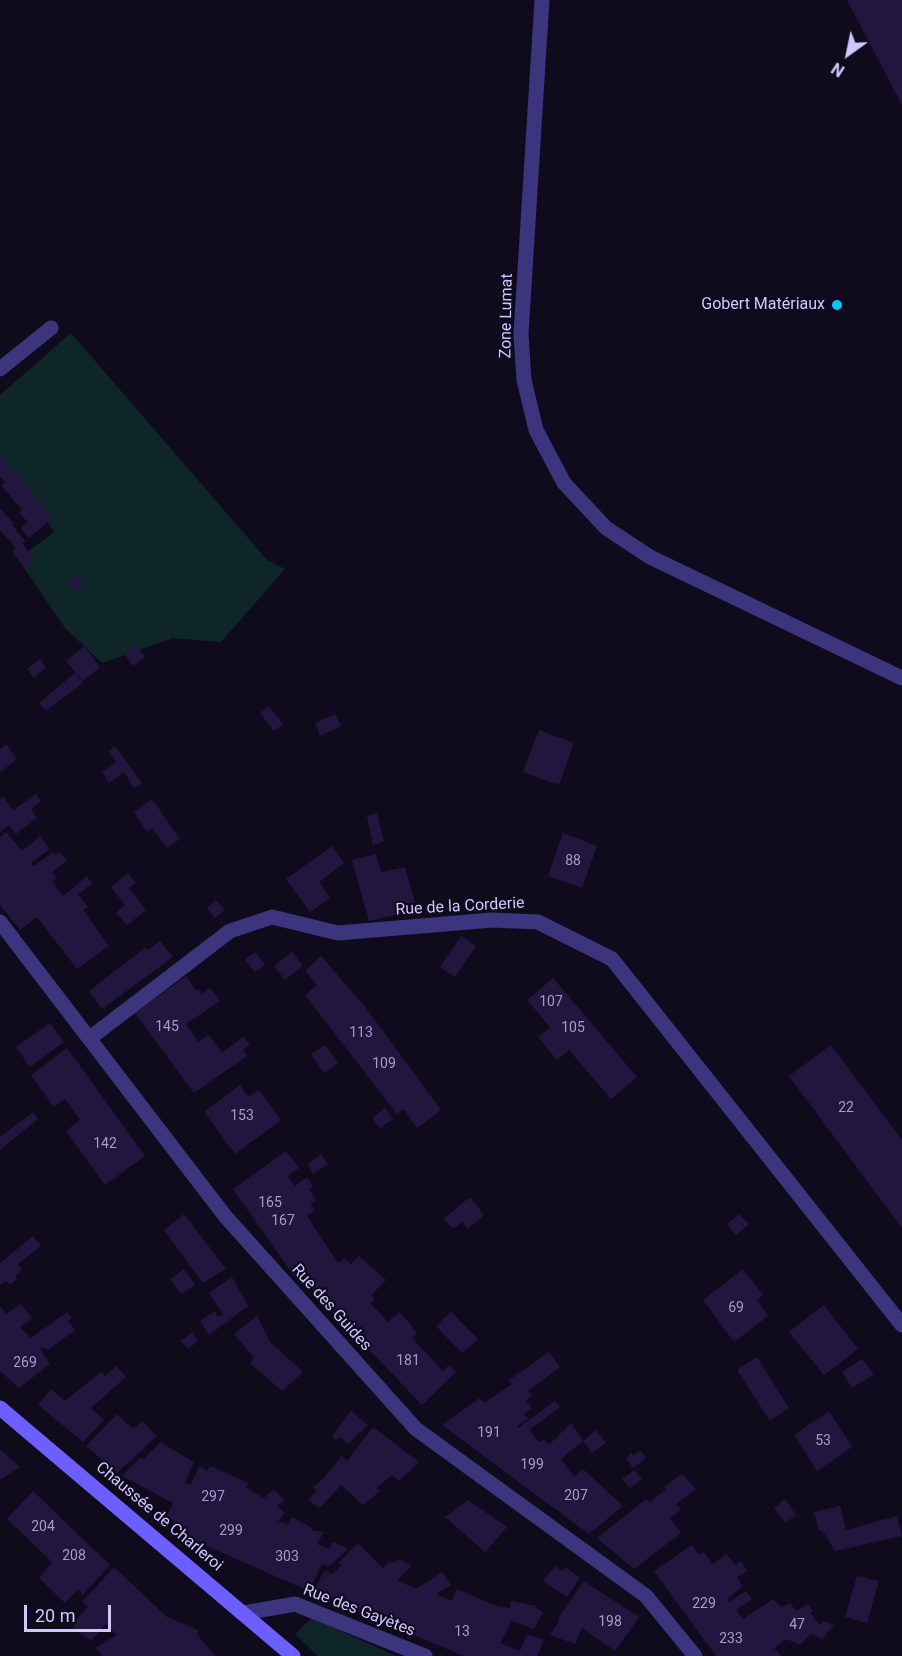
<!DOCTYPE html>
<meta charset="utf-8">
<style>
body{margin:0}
#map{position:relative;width:902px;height:1656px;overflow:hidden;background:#0f0b1d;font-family:Roboto,sans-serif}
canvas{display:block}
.north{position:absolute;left:818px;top:24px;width:60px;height:60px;-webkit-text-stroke:4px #0f0b1d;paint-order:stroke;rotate:213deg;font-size:16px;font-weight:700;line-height:24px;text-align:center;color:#d1c7ff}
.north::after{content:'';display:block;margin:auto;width:21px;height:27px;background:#d1c7ff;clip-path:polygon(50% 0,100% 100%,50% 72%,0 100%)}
.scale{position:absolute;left:24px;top:1605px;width:87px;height:27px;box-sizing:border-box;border:3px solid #d1c7ff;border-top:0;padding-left:8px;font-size:18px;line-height:21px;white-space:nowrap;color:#d1c7ff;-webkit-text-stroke:4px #0f0b1d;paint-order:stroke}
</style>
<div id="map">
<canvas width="902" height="1656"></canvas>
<div class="north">N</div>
<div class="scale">20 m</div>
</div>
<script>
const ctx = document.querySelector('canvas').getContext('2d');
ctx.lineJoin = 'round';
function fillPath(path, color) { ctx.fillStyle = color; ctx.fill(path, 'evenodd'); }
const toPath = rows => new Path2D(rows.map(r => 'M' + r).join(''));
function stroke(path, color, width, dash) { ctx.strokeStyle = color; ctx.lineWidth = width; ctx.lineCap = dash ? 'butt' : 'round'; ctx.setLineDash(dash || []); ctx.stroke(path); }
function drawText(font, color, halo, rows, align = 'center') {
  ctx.font = font + ' Roboto,sans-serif'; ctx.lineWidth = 4.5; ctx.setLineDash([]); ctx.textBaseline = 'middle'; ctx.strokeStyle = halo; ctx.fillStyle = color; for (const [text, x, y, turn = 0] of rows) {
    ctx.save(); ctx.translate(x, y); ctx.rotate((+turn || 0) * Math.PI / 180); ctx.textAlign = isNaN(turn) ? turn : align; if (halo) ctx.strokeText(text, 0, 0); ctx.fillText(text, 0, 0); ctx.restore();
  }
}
fillPath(toPath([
 [71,333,267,560,285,569,221,642,173,638,102,663,65,628,18,559,54,532,0,455,0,395],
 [312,1618,396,1656,318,1656,295,1634]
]), '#0e2627');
fillPath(toPath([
 [847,0,902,0,902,105],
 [0,454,53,518,29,538,21,528,28,522,19,513,22,510,1,485,5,482,0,477],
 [0,508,14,524,12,525,25,541,22,543,35,560,25,568,12,552,16,548,0,530],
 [76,575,84,586,75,593,67,582],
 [136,644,145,657,133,666,124,653],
 [84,646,100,667,83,681,66,661],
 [40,659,46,667,34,678,27,669],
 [75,673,83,683,46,711,39,703],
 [269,706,283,724,274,731,260,713],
 [335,714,341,726,320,736,315,723],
 [539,730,574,743,559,785,523,772],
 [6,744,17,759,0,772,0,749],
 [115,746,142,783,134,788,124,772,109,783,102,772,116,762,108,751],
 [36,794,41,801,31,809,37,818,16,834,9,825,0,832,0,799,3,796,13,810],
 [152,799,180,839,167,848,152,828,147,832,134,812],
 [377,813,384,842,373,845,367,816],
 [6,832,22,851,40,836,50,849,31,863,34,866,53,852,56,855,60,852,67,860,52,872,57,878,52,881,63,896,87,876,92,884,78,894,88,907,83,910,109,946,77,969,37,917,20,930,0,905,0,837],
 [563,833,597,846,582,888,548,876],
 [332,846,344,863,319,882,330,898,310,912,286,879],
 [376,854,381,872,405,867,417,910,369,921,352,860],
 [128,873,136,883,129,888,146,910,127,925,116,913,125,905,111,887],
 [216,900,225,910,215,918,207,908],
 [461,936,476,946,455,977,440,967],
 [160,941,173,957,102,1009,89,991,145,948,148,950],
 [255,952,265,965,255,972,245,960],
 [292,952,303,966,285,980,274,966],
 [321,956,366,1008,441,1110,417,1128,404,1109,397,1114,305,995,317,985,305,971],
 [186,976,196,991,199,989,202,994,210,988,220,1001,186,1024,198,1042,209,1035,222,1053,243,1037,250,1045,243,1050,247,1056,194,1093,135,1013],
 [553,978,637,1077,611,1099,569,1050,557,1060,538,1037,550,1027,527,1000],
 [50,1023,64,1042,30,1067,16,1047],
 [325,1045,338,1063,324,1073,311,1054],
 [831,1045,902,1140,902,1228,789,1076],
 [67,1048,145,1156,105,1185,66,1131,80,1120,65,1099,54,1107,31,1075],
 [240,1085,248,1097,259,1090,281,1120,235,1154,204,1112],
 [385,1108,393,1119,380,1128,372,1118],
 [33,1112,38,1119,0,1150,0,1137],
 [286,1151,299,1168,287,1176,295,1186,307,1177,313,1186,309,1189,316,1200,310,1205,315,1210,307,1216,338,1263,344,1258,351,1264,359,1256,386,1280,371,1295,375,1299,370,1303,388,1322,400,1312,417,1333,412,1338,443,1371,449,1365,456,1372,422,1405,297,1274,294,1276,233,1189],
 [321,1154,328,1164,313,1174,308,1164],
 [470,1197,484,1215,468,1229,462,1222,453,1229,443,1219],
 [184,1214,226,1269,203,1283,164,1230],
 [739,1214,749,1224,736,1235,727,1224],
 [33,1236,41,1246,18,1264,22,1269,16,1275,17,1279,10,1284,6,1281,0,1285,0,1263],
 [184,1269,195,1285,181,1294,170,1279],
 [743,1269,763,1295,757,1300,768,1316,734,1342,703,1300],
 [232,1277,248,1306,209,1335,200,1321,215,1311,218,1317,223,1314,209,1293],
 [21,1304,32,1318,20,1327,31,1338,67,1312,72,1318,68,1321,75,1330,48,1350,43,1347,40,1349,50,1364,19,1388,0,1371,0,1306,6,1314],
 [824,1305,858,1349,824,1375,789,1332],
 [451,1312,478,1339,462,1353,436,1326],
 [257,1316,270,1342,303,1372,282,1391,250,1363,254,1358,234,1334],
 [192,1332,198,1341,188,1349,181,1341],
 [549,1352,560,1367,528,1391,532,1396,526,1400,532,1408,524,1414,528,1419,517,1426,518,1428,555,1401,560,1407,529,1430,539,1442,544,1439,549,1445,571,1423,578,1433,583,1441,561,1459,574,1477,583,1469,623,1506,589,1534,442,1425,480,1398,484,1403,512,1384,509,1380],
 [757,1357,789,1408,770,1421,737,1370],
 [862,1359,874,1374,852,1388,842,1372],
 [116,1366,126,1377,91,1408,104,1420,83,1442,38,1405,51,1389,65,1401,101,1372,105,1376],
 [351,1411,368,1425,348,1444,340,1437,336,1440,332,1436],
 [829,1411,852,1447,817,1471,794,1435],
 [117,1414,133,1429,142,1421,157,1436,117,1473,86,1446],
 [373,1427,419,1462,399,1481,392,1475,376,1488,380,1491,363,1505,341,1485,320,1508,308,1500,317,1491,313,1487,324,1478,342,1456,347,1461],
 [596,1430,606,1443,592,1453,583,1441],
 [160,1442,194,1462,185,1482,190,1485,200,1466,207,1471,210,1466,249,1483,246,1488,264,1498,274,1489,284,1500,277,1506,285,1513,278,1521,288,1525,292,1517,312,1528,311,1530,324,1532,317,1544,329,1549,333,1542,348,1549,330,1566,322,1564,309,1591,195,1541,167,1515,173,1503,122,1476,141,1457,144,1459],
 [0,1449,20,1467,0,1480],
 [640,1450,646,1458,633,1468,626,1459,631,1452,633,1455],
 [634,1470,642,1479,630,1488,622,1479],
 [682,1474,696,1489,676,1504,681,1509,670,1518,681,1533,634,1569,597,1538,646,1499,650,1502,666,1489,664,1487],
 [33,1491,110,1565,83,1595,78,1589,65,1603,39,1578,52,1562,7,1519],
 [785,1499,796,1515,785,1523,774,1508],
 [468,1500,507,1527,485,1552,445,1517],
 [840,1506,846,1530,897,1516,902,1536,835,1551,822,1530,819,1531,814,1512],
 [358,1543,383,1568,390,1561,394,1563,399,1559,412,1566,397,1580,416,1589,442,1572,451,1585,436,1594,452,1601,457,1589,497,1606,510,1608,511,1601,536,1606,536,1608,543,1612,534,1629,512,1621,500,1643,520,1651,527,1634,544,1640,537,1656,464,1656,312,1593,325,1570,332,1574,342,1565,338,1563],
 [692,1545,699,1555,704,1552,713,1564,726,1554,736,1565,741,1561,747,1571,737,1577,743,1586,727,1599,729,1602,746,1591,752,1599,736,1610,743,1619,773,1599,782,1607,790,1603,796,1611,808,1604,813,1611,810,1613,820,1625,824,1621,834,1625,822,1639,811,1634,800,1645,786,1639,774,1648,781,1656,716,1656,654,1571],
 [555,1566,562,1571,565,1567,580,1578,567,1597,543,1581],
 [114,1567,167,1617,198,1630,197,1635,216,1656,102,1656,96,1647,117,1635,106,1624,91,1640,72,1628,75,1625,73,1623,88,1607,82,1602],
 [857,1576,879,1581,867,1623,845,1617],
 [584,1581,639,1617,615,1651,582,1628,575,1644,550,1635,560,1620,558,1619,561,1614]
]), '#21173e');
stroke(toPath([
 [542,0,521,334,524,380,536,430,564,483,606,528,650,557,902,678],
 [0,369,51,328],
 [0,922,225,1216,416,1429,646,1596,695,1656],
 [90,1038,230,931,272,917,338,933,492,920,538,922,612,959,902,1325],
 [244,1613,295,1604,425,1656]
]), '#3c347d', 15);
stroke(toPath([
 [0,1408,293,1656]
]), '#6c5eff', 15);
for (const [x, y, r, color] of [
 [837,305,6,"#00caf2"]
]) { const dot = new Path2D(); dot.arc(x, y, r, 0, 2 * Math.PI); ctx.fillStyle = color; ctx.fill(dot); stroke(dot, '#0f0b1d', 2); }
drawText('14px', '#a59bcf', null, [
 ["88",573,861],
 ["107",551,1002],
 ["145",167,1027],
 ["105",573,1028],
 ["113",361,1033],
 ["109",384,1064],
 ["22",846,1108],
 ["153",242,1116],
 ["142",105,1144],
 ["165",270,1203],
 ["167",283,1221],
 ["69",736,1308],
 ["181",408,1361],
 ["269",25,1363],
 ["191",489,1433],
 ["53",823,1441],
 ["199",532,1465],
 ["207",576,1496],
 ["297",213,1497],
 ["204",43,1527],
 ["299",231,1531],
 ["208",74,1556],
 ["303",287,1557],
 ["229",704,1604],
 ["198",610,1622],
 ["47",797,1625],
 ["13",462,1632],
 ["233",731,1639]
]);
drawText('16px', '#d1c7ff', '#0f0b1d', [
 ["Gobert Matériaux",825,305]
], 'right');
drawText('16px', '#d1c7ff', '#0f0b1d', [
 ["Zone Lumat",507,316,-89],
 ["Rue de la Corderie",460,907,-3],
 ["Rue des Guides",331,1308,48],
 ["Chaussée de Charleroi",159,1517,40],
 ["Rue des Gayètes",359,1611,21]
]);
</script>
